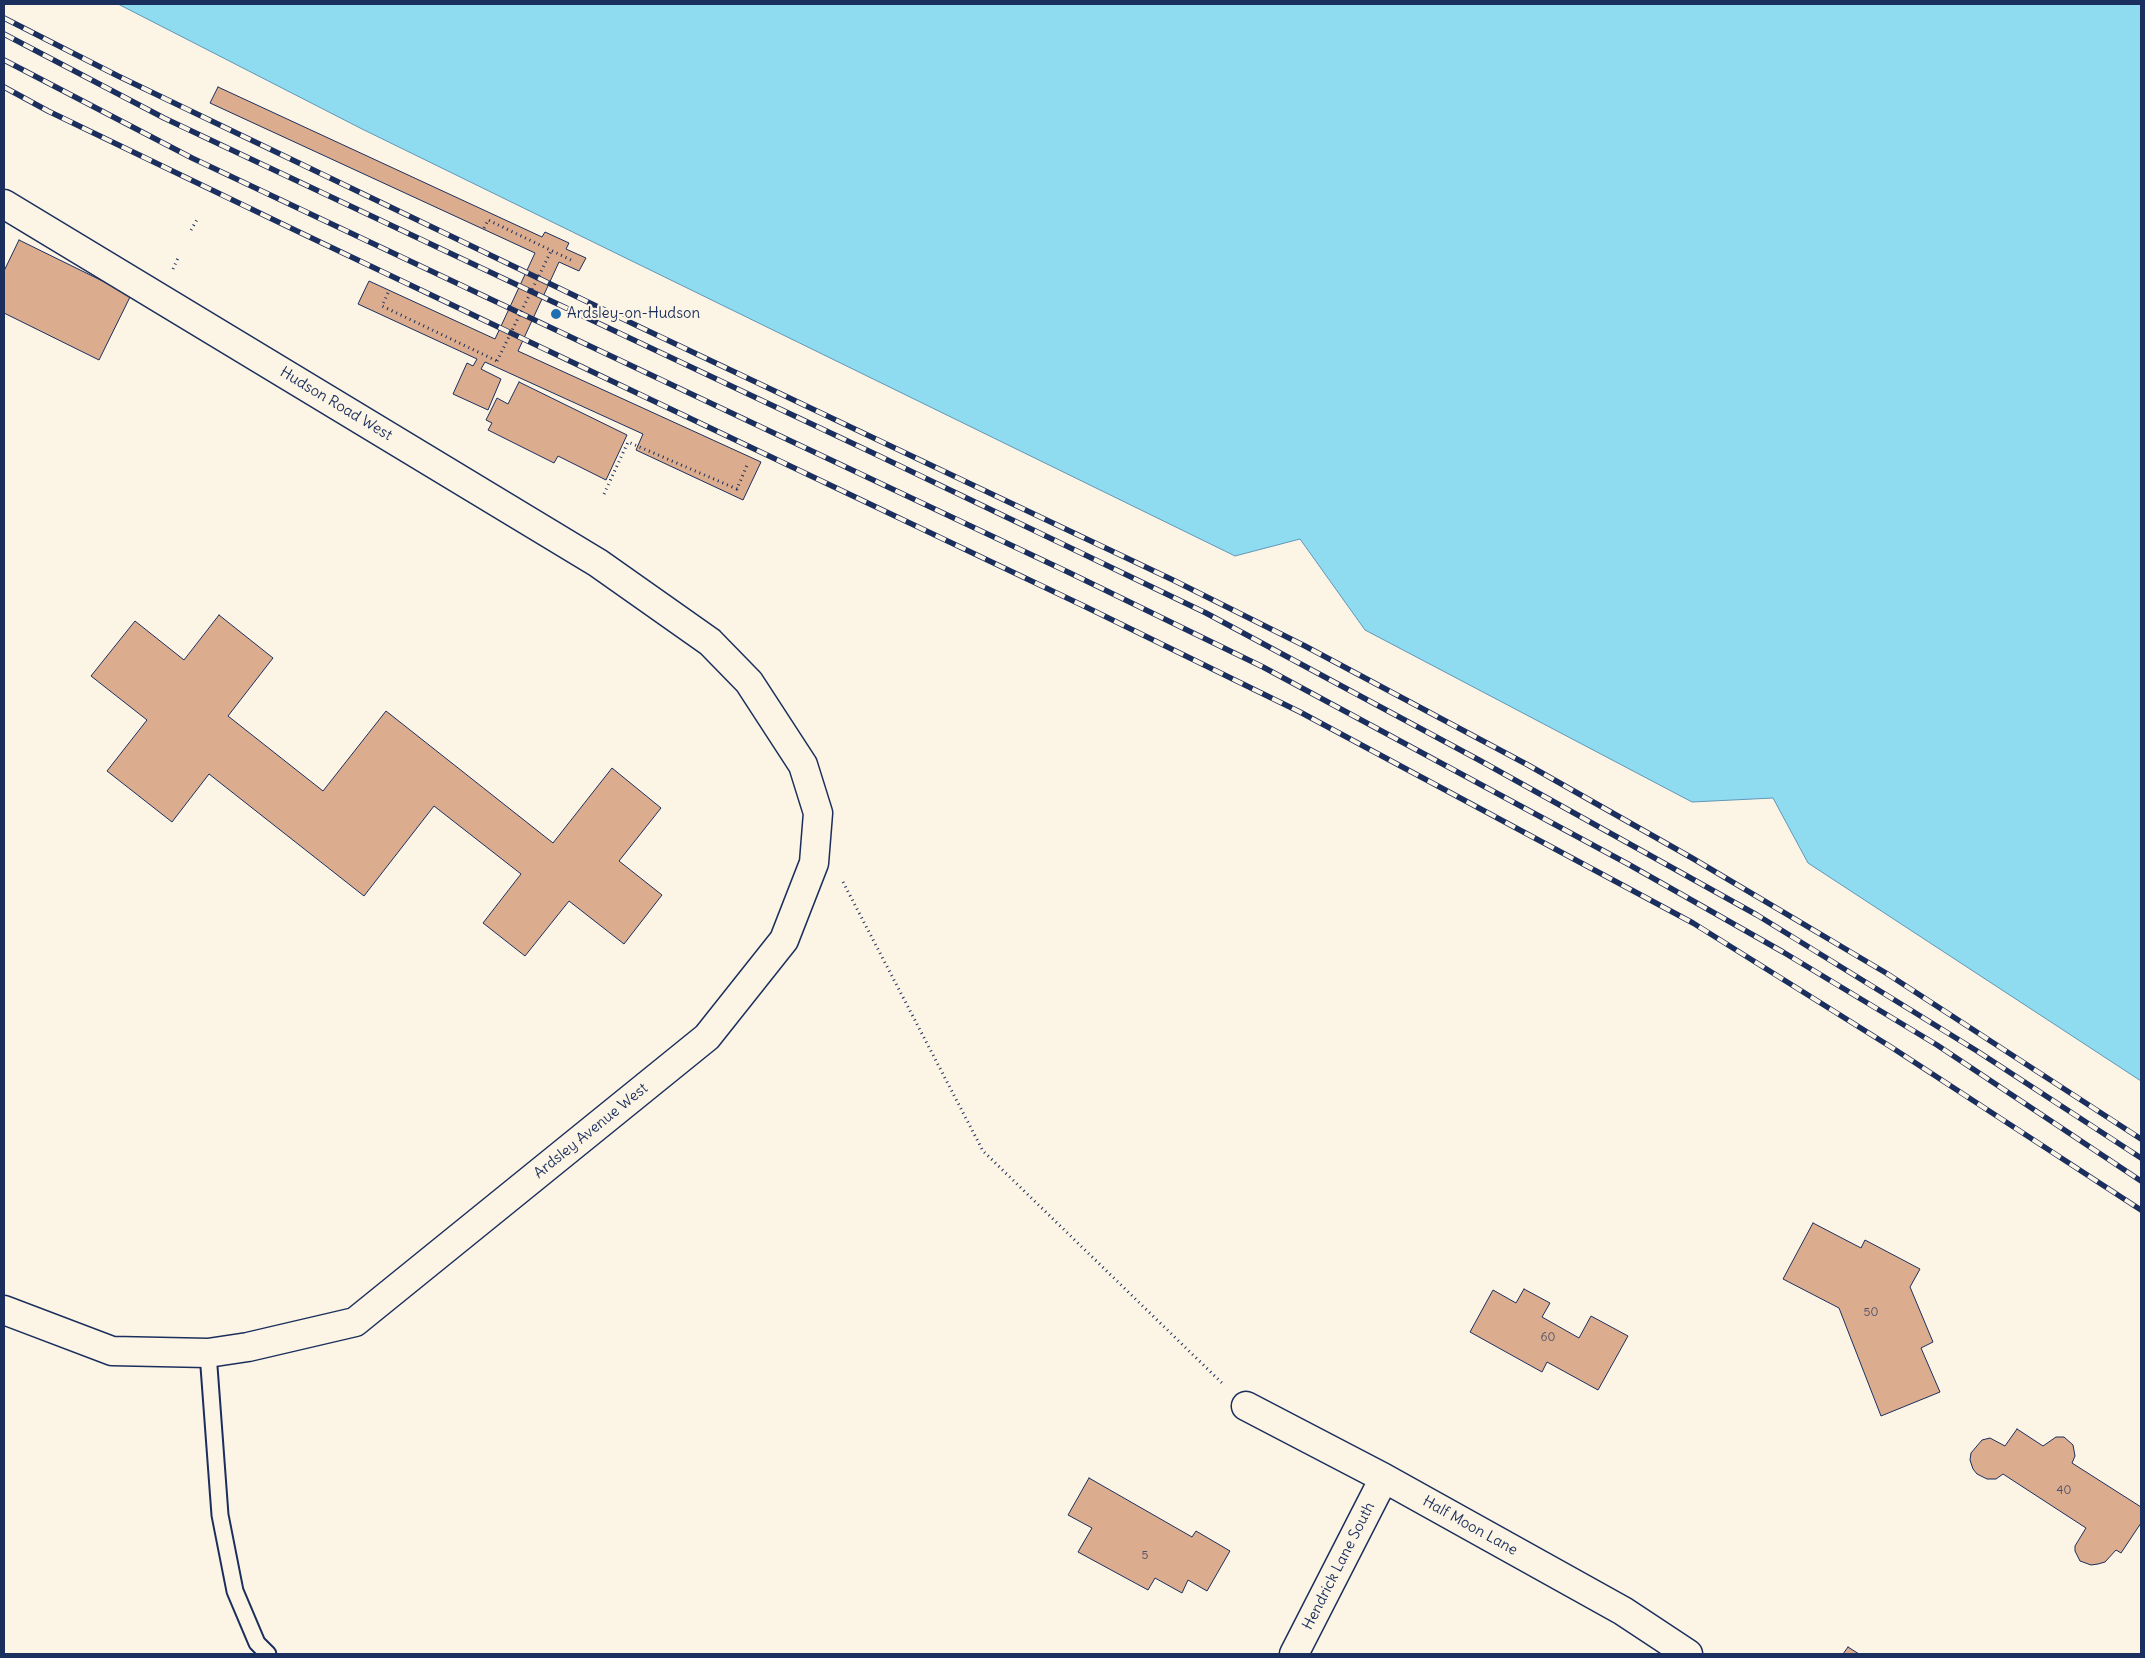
<!DOCTYPE html>
<style>
body{margin:0}
#map{position:relative;width:2145px;height:1658px;overflow:hidden;background:#fcf5e5;font-family:Delius,sans-serif}
canvas{display:block}
.frame{position:absolute;inset:0;border:5px solid #1b2f5e;pointer-events:none}
</style>
<div id="map">
<canvas width="2145" height="1658"></canvas>
<div class="frame"></div>
</div>
<script>
const ctx = document.querySelector('canvas').getContext('2d');
ctx.lineJoin = 'round';
function fillPath(path, color) { ctx.fillStyle = color; ctx.fill(path, 'evenodd'); }
const toPath = rows => new Path2D(rows.map(r => 'M' + r).join(''));
function stroke(path, color, width, dash) { ctx.strokeStyle = color; ctx.lineWidth = width; ctx.lineCap = dash ? 'butt' : 'round'; ctx.setLineDash(dash || []); ctx.stroke(path); }
function drawText(font, color, halo, rows, align = 'center') {
  ctx.font = font + ' Delius,sans-serif'; ctx.lineWidth = 4.5; ctx.setLineDash([]); ctx.textBaseline = 'middle'; ctx.strokeStyle = halo; ctx.fillStyle = color; for (const [text, x, y, turn = 0] of rows) {
    ctx.save(); ctx.translate(x, y); ctx.rotate((+turn || 0) * Math.PI / 180); ctx.textAlign = isNaN(turn) ? turn : align; if (halo) ctx.strokeText(text, 0, 0); ctx.fillText(text, 0, 0); ctx.restore();
  }
}
const water = toPath([
 [118,4,2141,4,2141,1081,1808,863,1773,798,1692,802,1365,630,1300,539,1235,556,362,129,118,4]
]);
fillPath(water, '#8fdbf0');
stroke(water, '#6196b6', 1);
const building = toPath([
 [218,87,542,237,545,232,569,243,566,249,586,258,579,271,559,262,518,351,761,462,743,500,636,450,643,434,485,362,481,369,501,379,488,410,453,394,467,363,473,366,477,359,358,304,369,281,495,339,535,253,210,103,218,87],
 [19,240,131,295,99,360,4,313,4,271,19,240],
 [519,382,627,435,606,480,558,456,554,463,488,430,492,423,486,420,497,398,508,404,519,382],
 [219,615,273,658,228,716,323,791,386,711,553,843,612,768,661,808,619,861,662,895,624,944,569,901,525,956,483,923,521,874,434,806,364,896,209,774,172,822,107,771,147,720,91,676,135,621,184,660,219,615],
 [1813,1223,1861,1248,1865,1240,1920,1269,1910,1287,1933,1342,1921,1348,1940,1392,1881,1416,1839,1308,1783,1279,1813,1223],
 [1524,1289,1550,1303,1542,1317,1579,1338,1591,1316,1628,1336,1598,1390,1547,1362,1542,1372,1470,1332,1493,1290,1516,1303,1524,1289],
 [2017,1429,2043,1446,2056,1437,2064,1437,2073,1445,2075,1456,2072,1463,2141,1507,2141,1523,2121,1553,2116,1550,2105,1562,2098,1564,2091,1565,2080,1561,2075,1551,2075,1546,2086,1528,2003,1474,1996,1479,1987,1479,1977,1474,1973,1469,1970,1460,1971,1453,1982,1440,1990,1438,2005,1446,2017,1429],
 [1089,1478,1192,1537,1196,1531,1230,1551,1207,1591,1188,1580,1182,1593,1155,1578,1148,1590,1078,1552,1092,1528,1068,1515,1089,1478],
 [1848,1647,1859,1654,1843,1654,1848,1647]
]);
fillPath(building, '#dbac8d');
stroke(building, '#1b2f5e', 1);
const service = toPath([
 [208,1353,220,1515,235,1591,257,1643,268,1654]
]);
const minor = toPath([
 [4,204,598,563,710,642,749,682,803,765,818,813,814,863,784,940,707,1037,355,1322,248,1347,208,1353,112,1351,4,1310],
 [1246,1406,1384,1478,1623,1611,1688,1654],
 [1294,1654,1384,1478]
]);
stroke(service, '#1b2f5e', 19);
stroke(minor, '#1b2f5e', 31);
stroke(toPath([
 [484,228,488,220,571,260],
 [191,230,198,218],
 [173,269,178,258],
 [388,293,382,306,497,361],
 [604,494,628,442,737,489,747,465],
 [843,882,983,1151,1222,1383]
]), '#1b2f5e', 3, [1, 4]);
stroke(service, '#fcf5e5', 15);
stroke(minor, '#fcf5e5', 28);
const rail = toPath([
 [4,18,118,76,644,329,1173,580,1305,646,1528,765,1692,858,1886,973,2141,1139],
 [4,34,164,118,873,453,1206,613,1479,760,1757,915,1977,1051,2141,1158],
 [4,60,192,158,1070,573,1263,667,1628,864,1783,952,1937,1045,2141,1181],
 [4,87,48,111,299,232,1086,607,1300,712,1693,923,1891,1047,2141,1210]
]);
stroke(rail, '#1b2f5e', 5.5);
stroke(rail, '#fcf5e5', 4, [11]);
stroke(toPath([
 [497,361,551,251]
]), '#1b2f5e', 3, [1, 4]);
for (const [x, y, r, color] of [
 [556,314,6,"#1f6fb2"]
]) { const dot = new Path2D(); dot.arc(x, y, r, 0, 2 * Math.PI); ctx.fillStyle = color; ctx.fill(dot); stroke(dot, '#fcf5e5', 2); }
drawText('12px', '#4b4e6a', null, [
 ["50",1871,1313],
 ["60",1548,1338],
 ["40",2064,1491],
 ["5",1145,1556]
]);
drawText('15px', '#1b2f5e', '#fcf5e5', [
 ["Ardsley-on-Hudson",567,314]
], 'left');
drawText('15px', '#1b2f5e', '#fcf5e5', [
 ["Hudson Road West",336,404,31],
 ["Ardsley Avenue West",591,1131,-39],
 ["Half Moon Lane",1470,1526,29],
 ["Hendrick Lane South",1339,1566,-63]
]);
</script>
